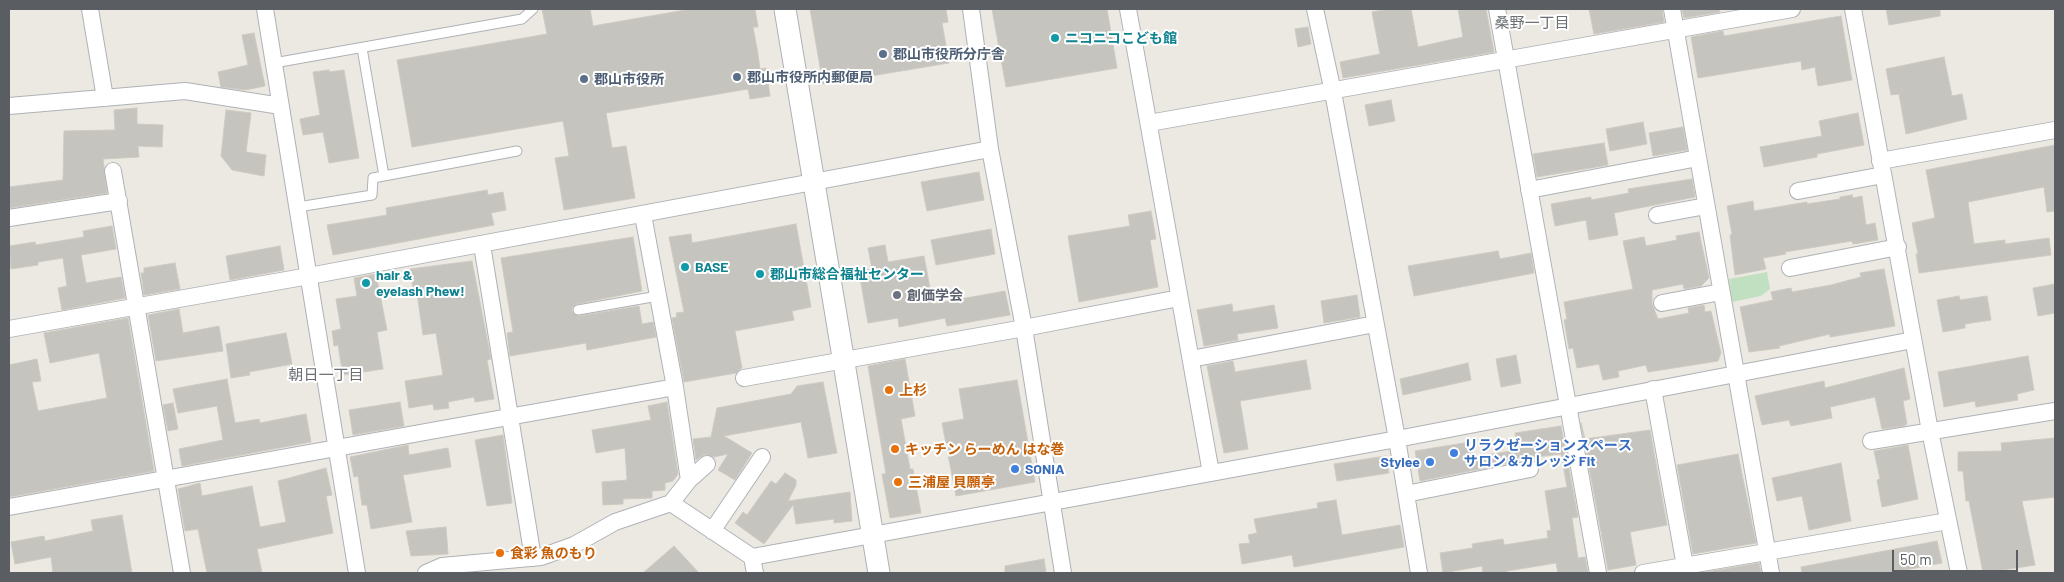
<!DOCTYPE html>
<meta charset="utf-8">
<style>
body{margin:0}
#map{position:relative;width:2064px;height:582px;overflow:hidden;background:#ebe9e2;font-family:Barlow,sans-serif}
canvas{display:block}
.frame{position:absolute;inset:0;border:10px solid #5a5d61;pointer-events:none}
.scale{position:absolute;left:1892px;top:550px;width:126px;height:22px;box-sizing:border-box;border:2px solid #5a5d61;border-top:0;padding-left:6px;font-size:15px;line-height:18px;white-space:nowrap;color:#5a5d61;-webkit-text-stroke:4px #fff;paint-order:stroke}
</style>
<div id="map">
<canvas width="2064" height="582"></canvas>
<div class="frame"></div>
<div class="scale">50 m</div>
</div>
<script>
const ctx = document.querySelector('canvas').getContext('2d');
ctx.lineJoin = 'round';
function fillPath(path, color) { ctx.fillStyle = color; ctx.fill(path, 'evenodd'); }
const toPath = rows => new Path2D(rows.map(r => 'M' + r).join(''));
function stroke(path, color, width, dash) { ctx.strokeStyle = color; ctx.lineWidth = width; ctx.lineCap = dash ? 'butt' : 'round'; ctx.setLineDash(dash || []); ctx.stroke(path); }
function drawText(font, color, halo, rows, align = 'center') {
  ctx.font = font + ' Barlow,"Noto Sans JP",sans-serif'; ctx.lineWidth = 4; ctx.setLineDash([]); ctx.textBaseline = 'middle'; ctx.strokeStyle = halo; ctx.fillStyle = color; for (const [text, x, y, turn = 0] of rows) {
    ctx.save(); ctx.translate(x, y); ctx.rotate((+turn || 0) * Math.PI / 180); ctx.textAlign = isNaN(turn) ? turn : align; if (halo) ctx.strokeText(text, 0, 0); ctx.fillText(text, 0, 0); ctx.restore();
  }
}
fillPath(toPath([
 [1767,272,1770,289,1761,296,1732,302,1729,279]
]), '#c1e0c1');
const building = toPath([
 [542,9,590,9,593,26,691,9,755,9,758,27,753,27,758,54,760,69,766,68,770,96,750,99,748,89,606,113,612,148,626,146,635,198,564,210,555,158,569,156,563,121,412,147,397,60,547,34,542,9],
 [810,9,946,9,948,22,942,23,949,63,823,84,810,9],
 [992,9,1107,9,1117,68,1006,87,992,9],
 [1389,9,1411,9,1418,47,1463,37,1458,9,1486,9,1494,52,1343,78,1340,62,1380,54,1372,12,1389,9],
 [1589,9,1662,9,1664,22,1594,34,1589,9],
 [1682,9,1719,9,1720,12,1684,18,1682,9],
 [1886,9,1940,9,1940,16,1889,25,1886,9],
 [1841,16,1852,80,1818,86,1815,67,1802,70,1801,61,1698,78,1691,37,1723,31,1724,36,1841,16],
 [1308,27,1311,44,1298,47,1295,29,1308,27],
 [254,33,265,86,245,90,221,87,218,72,248,65,242,35,254,33],
 [1944,57,1952,96,1962,94,1967,119,1906,134,1899,94,1891,95,1886,69,1944,57],
 [329,70,329,72,344,70,359,158,329,163,323,132,303,135,300,119,320,115,313,72,329,70],
 [1391,100,1395,121,1369,126,1365,105,1391,100],
 [137,108,137,124,163,125,162,147,138,146,139,157,103,159,107,193,9,208,9,187,63,180,64,131,115,130,114,110,137,108],
 [226,110,251,113,246,152,266,155,264,176,232,170,221,156,226,110],
 [1858,113,1864,145,1817,154,1817,157,1764,167,1760,147,1822,136,1819,121,1858,113],
 [1643,122,1647,144,1610,151,1606,129,1643,122],
 [1683,127,1687,150,1653,156,1649,133,1683,127],
 [1604,143,1608,165,1537,177,1533,154,1604,143],
 [2055,145,2055,211,2047,212,2044,187,1968,202,1974,244,2005,240,2005,244,2049,238,2051,255,1919,273,1916,254,1918,254,1912,223,1935,218,1926,170,2055,145],
 [979,172,984,200,927,211,921,182,979,172],
 [1692,179,1695,197,1614,213,1618,235,1589,240,1586,220,1555,226,1551,204,1591,197,1591,200,1629,193,1628,189,1692,179],
 [487,190,488,195,503,192,506,210,491,213,494,225,333,255,327,225,387,215,386,208,487,190],
 [1852,195,1853,198,1862,196,1866,225,1875,223,1878,240,1853,244,1852,241,1785,252,1786,254,1763,258,1766,269,1735,275,1730,235,1732,234,1727,206,1753,201,1754,211,1807,202,1807,204,1840,199,1840,197,1852,195],
 [1151,211,1156,239,1150,240,1158,287,1079,302,1068,236,1130,226,1128,215,1151,211],
 [796,224,811,307,792,311,794,320,735,331,742,368,736,373,684,382,672,318,677,317,676,313,684,312,669,237,691,234,692,243,796,224],
 [112,226,116,249,81,255,86,283,121,277,125,298,62,310,58,288,67,286,63,258,38,262,38,265,11,269,9,246,35,242,36,245,84,237,83,231,112,226],
 [991,229,995,254,936,265,931,240,991,229],
 [1699,232,1709,278,1701,286,1684,289,1683,284,1652,290,1652,304,1658,319,1689,313,1688,308,1704,305,1705,312,1711,311,1721,353,1718,361,1648,372,1646,365,1618,371,1619,377,1603,380,1599,364,1577,368,1573,348,1569,349,1564,320,1567,319,1564,302,1633,289,1623,241,1644,237,1646,246,1677,240,1676,236,1699,232],
 [633,237,642,291,577,304,572,307,572,312,579,316,639,306,642,324,653,322,656,337,587,350,586,343,510,356,507,333,513,332,501,258,633,237],
 [885,245,888,262,924,256,933,304,1005,291,1010,315,947,326,945,318,899,327,898,318,868,323,859,272,872,269,868,248,885,245],
 [280,246,284,270,230,280,226,256,280,246],
 [1498,251,1500,259,1531,253,1534,273,1414,296,1408,266,1498,251],
 [472,261,491,359,487,360,494,399,475,402,474,397,448,402,449,408,434,410,433,404,409,408,405,381,443,375,436,333,423,335,417,293,414,294,410,269,472,261],
 [175,263,180,289,144,295,141,273,144,273,144,268,175,263],
 [1884,269,1895,326,1830,337,1830,334,1779,346,1780,348,1749,352,1740,307,1773,300,1771,292,1791,288,1792,292,1831,285,1861,277,1860,273,1884,269],
 [376,274,387,330,377,332,383,369,343,375,338,345,334,346,332,331,341,329,336,299,357,296,354,278,376,274],
 [2055,284,2055,313,2038,316,2033,288,2055,284],
 [1357,295,1360,317,1324,323,1321,301,1357,295],
 [1959,296,1960,300,1987,296,1991,320,1965,324,1965,328,1943,332,1937,300,1959,296],
 [1232,304,1233,312,1274,305,1278,328,1237,334,1238,340,1204,346,1197,310,1232,304],
 [179,309,183,333,219,326,223,351,156,361,148,315,179,309],
 [128,318,154,471,9,497,9,365,37,359,41,381,32,382,38,411,107,398,99,353,50,363,44,333,128,318],
 [286,333,292,364,249,372,250,375,231,378,226,344,286,333],
 [1516,355,1521,383,1501,387,1496,359,1516,355],
 [2028,356,2034,390,2017,394,2018,400,1976,407,1975,401,1944,407,1938,372,2028,356],
 [905,359,915,416,901,419,910,469,913,469,921,513,890,518,882,474,886,474,868,366,905,359],
 [1306,360,1311,389,1240,401,1248,449,1224,453,1207,366,1233,361,1235,372,1306,360],
 [1468,363,1471,380,1403,395,1400,379,1468,363],
 [1904,368,1910,399,1903,401,1907,424,1904,426,1882,429,1875,397,1830,407,1832,418,1791,426,1789,420,1762,425,1755,396,1824,381,1825,388,1904,368],
 [227,379,235,423,259,419,260,423,306,414,311,442,182,466,179,449,223,440,217,406,178,413,173,389,227,379],
 [1017,380,1035,482,956,496,942,423,964,419,959,389,1017,380],
 [823,382,837,453,808,458,801,422,724,436,752,453,735,480,718,470,728,454,714,457,705,454,696,460,693,439,711,437,717,408,791,394,797,386,823,382],
 [400,402,404,426,353,435,349,410,400,402],
 [667,402,678,474,673,481,665,483,665,490,652,491,652,498,623,499,623,504,603,505,602,482,627,480,625,448,596,453,592,430,651,420,648,406,667,402],
 [173,403,178,429,168,431,163,405,173,403],
 [1581,423,1585,439,1650,430,1667,525,1630,532,1636,565,1608,570,1581,423],
 [1561,426,1578,517,1572,518,1578,558,1585,557,1588,573,1558,573,1556,563,1507,571,1507,573,1483,573,1482,566,1443,573,1440,553,1473,548,1472,544,1503,539,1504,545,1548,538,1547,531,1551,530,1545,491,1567,487,1561,454,1520,459,1515,433,1561,426],
 [503,435,512,503,487,506,475,440,503,435],
 [2055,438,2055,497,2022,501,2035,565,1983,573,1969,501,1966,501,1963,471,1958,471,1958,452,2002,451,2001,443,2055,438],
 [1470,442,1473,457,1518,450,1520,461,1420,481,1415,451,1470,442],
 [408,445,409,455,448,448,451,467,403,475,412,522,371,529,367,505,362,505,358,476,354,477,350,457,408,445],
 [1908,445,1918,499,1882,507,1877,480,1880,479,1874,451,1908,445],
 [1738,454,1756,543,1693,554,1677,465,1738,454],
 [1386,456,1389,473,1337,481,1334,464,1386,456],
 [1841,463,1851,521,1809,530,1802,496,1777,501,1772,478,1841,463],
 [326,468,332,495,326,496,333,533,257,549,262,573,207,573,198,529,185,531,178,489,200,483,202,496,252,486,260,527,286,522,278,481,326,468],
 [785,473,796,480,796,485,788,501,850,492,852,521,834,523,834,519,796,524,793,505,764,544,735,523,743,512,747,515,771,481,776,484,785,473],
 [1336,500,1342,535,1400,525,1404,547,1294,567,1292,555,1242,564,1239,544,1250,543,1248,535,1257,533,1254,519,1318,508,1317,503,1336,500],
 [122,515,132,573,53,573,51,557,15,564,11,542,44,536,45,541,93,531,91,520,122,515],
 [446,527,448,554,411,556,406,531,446,527],
 [1937,541,1942,563,1888,573,1802,573,1801,567,1937,541],
 [674,546,699,573,643,573,674,546],
 [1044,559,1046,573,1005,573,1005,566,1044,559],
 [1759,563,1761,573,1701,573,1759,563]
]);
fillPath(building, '#c6c4be');
stroke(building, '#cfcac1', 1);
const service = toPath([
 [362,48,384,176],
 [274,63,522,19,533,9],
 [298,207,372,195,373,178,517,151],
 [578,310,658,296]
]);
const minor = toPath([
 [90,9,105,98],
 [265,9,357,573],
 [971,9,990,149,1024,328,1063,573],
 [1128,9,1211,473],
 [1315,9,1333,92,1397,439,1419,573],
 [1497,9,1598,573],
 [1672,9,1771,573],
 [1853,9,1930,431,1959,573],
 [9,106,185,91,281,106],
 [1149,123,1792,9],
 [1880,161,2055,130],
 [113,171,182,573],
 [1529,190,1698,158],
 [1798,191,1883,175],
 [643,215,675,387,689,480],
 [1657,215,1706,206],
 [9,218,119,201],
 [482,245,533,558],
 [1790,268,1898,247],
 [1662,303,1721,292],
 [9,329,309,276,990,149],
 [1191,359,1375,324],
 [744,378,1024,328,1179,298],
 [1653,389,1685,566],
 [1871,441,2055,411],
 [1406,494,1530,469],
 [671,503,689,480,707,464],
 [9,507,675,387],
 [712,531,762,457],
 [752,557,755,573],
 [426,573,442,566,541,557,574,545,615,522,671,503,752,557,1397,439,1913,340],
 [1643,573,1948,521]
]);
const tertiary = toPath([
 [785,9,879,573]
]);
stroke(service, '#afb2b6', 11);
stroke(minor, '#afb2b6', 18);
stroke(tertiary, '#afb2b6', 23);
stroke(service, '#fff', 9);
stroke(minor, '#fff', 16);
stroke(tertiary, '#fff', 21);
for (const [x, y, r, color] of [
 [1055,38,5,"#0f9aa8"],
 [883,54,5,"#5c6f8a"],
 [737,77,5,"#5c6f8a"],
 [584,79,5,"#5c6f8a"],
 [685,267,5,"#0f9aa8"],
 [760,274,5,"#0f9aa8"],
 [366,283,5,"#0f9aa8"],
 [897,295,5,"#6b7280"],
 [889,390,5,"#e8710a"],
 [895,449,5,"#e8710a"],
 [1454,453,5,"#3f7fe0"],
 [1430,462,5,"#3f7fe0"],
 [1015,469,5,"#3f7fe0"],
 [898,482,5,"#e8710a"],
 [500,553,5,"#e8710a"]
]) { const dot = new Path2D(); dot.arc(x, y, r, 0, 2 * Math.PI); ctx.fillStyle = color; ctx.fill(dot); stroke(dot, '#fff', 2); }
drawText('bold 14px', '#0d838f', '#fff', [
 ["ニコニコこども館",1065,38],
 ["BASE",695,267],
 ["郡山市総合福祉センター",770,274],
 ["hair &",376,275],
 ["eyelash Phew!",376,291]
], 'left');
drawText('bold 14px', '#4e5e75', '#fff', [
 ["郡山市役所分庁舎",893,54],
 ["郡山市役所内郵便局",747,77],
 ["郡山市役所",594,79]
], 'left');
drawText('bold 14px', '#5b616d', '#fff', [
 ["創価学会",907,295]
], 'left');
drawText('bold 14px', '#c56008', '#fff', [
 ["上杉",899,390],
 ["キッチン らーめん はな巻",905,449],
 ["三浦屋 貝願亭",908,482],
 ["食彩 魚のもり",510,553]
], 'left');
drawText('bold 14px', '#366cbe', '#fff', [
 ["リラクゼーションスペース",1464,445],
 ["サロン＆カレッジ Fit",1464,461],
 ["Stylee",1420,462,"right"],
 ["SONIA",1025,469]
], 'left');
drawText('15px', '#6b6f72', '#fff', [
 ["桑野一丁目",1532,23],
 ["朝日一丁目",326,375]
]);
</script>
